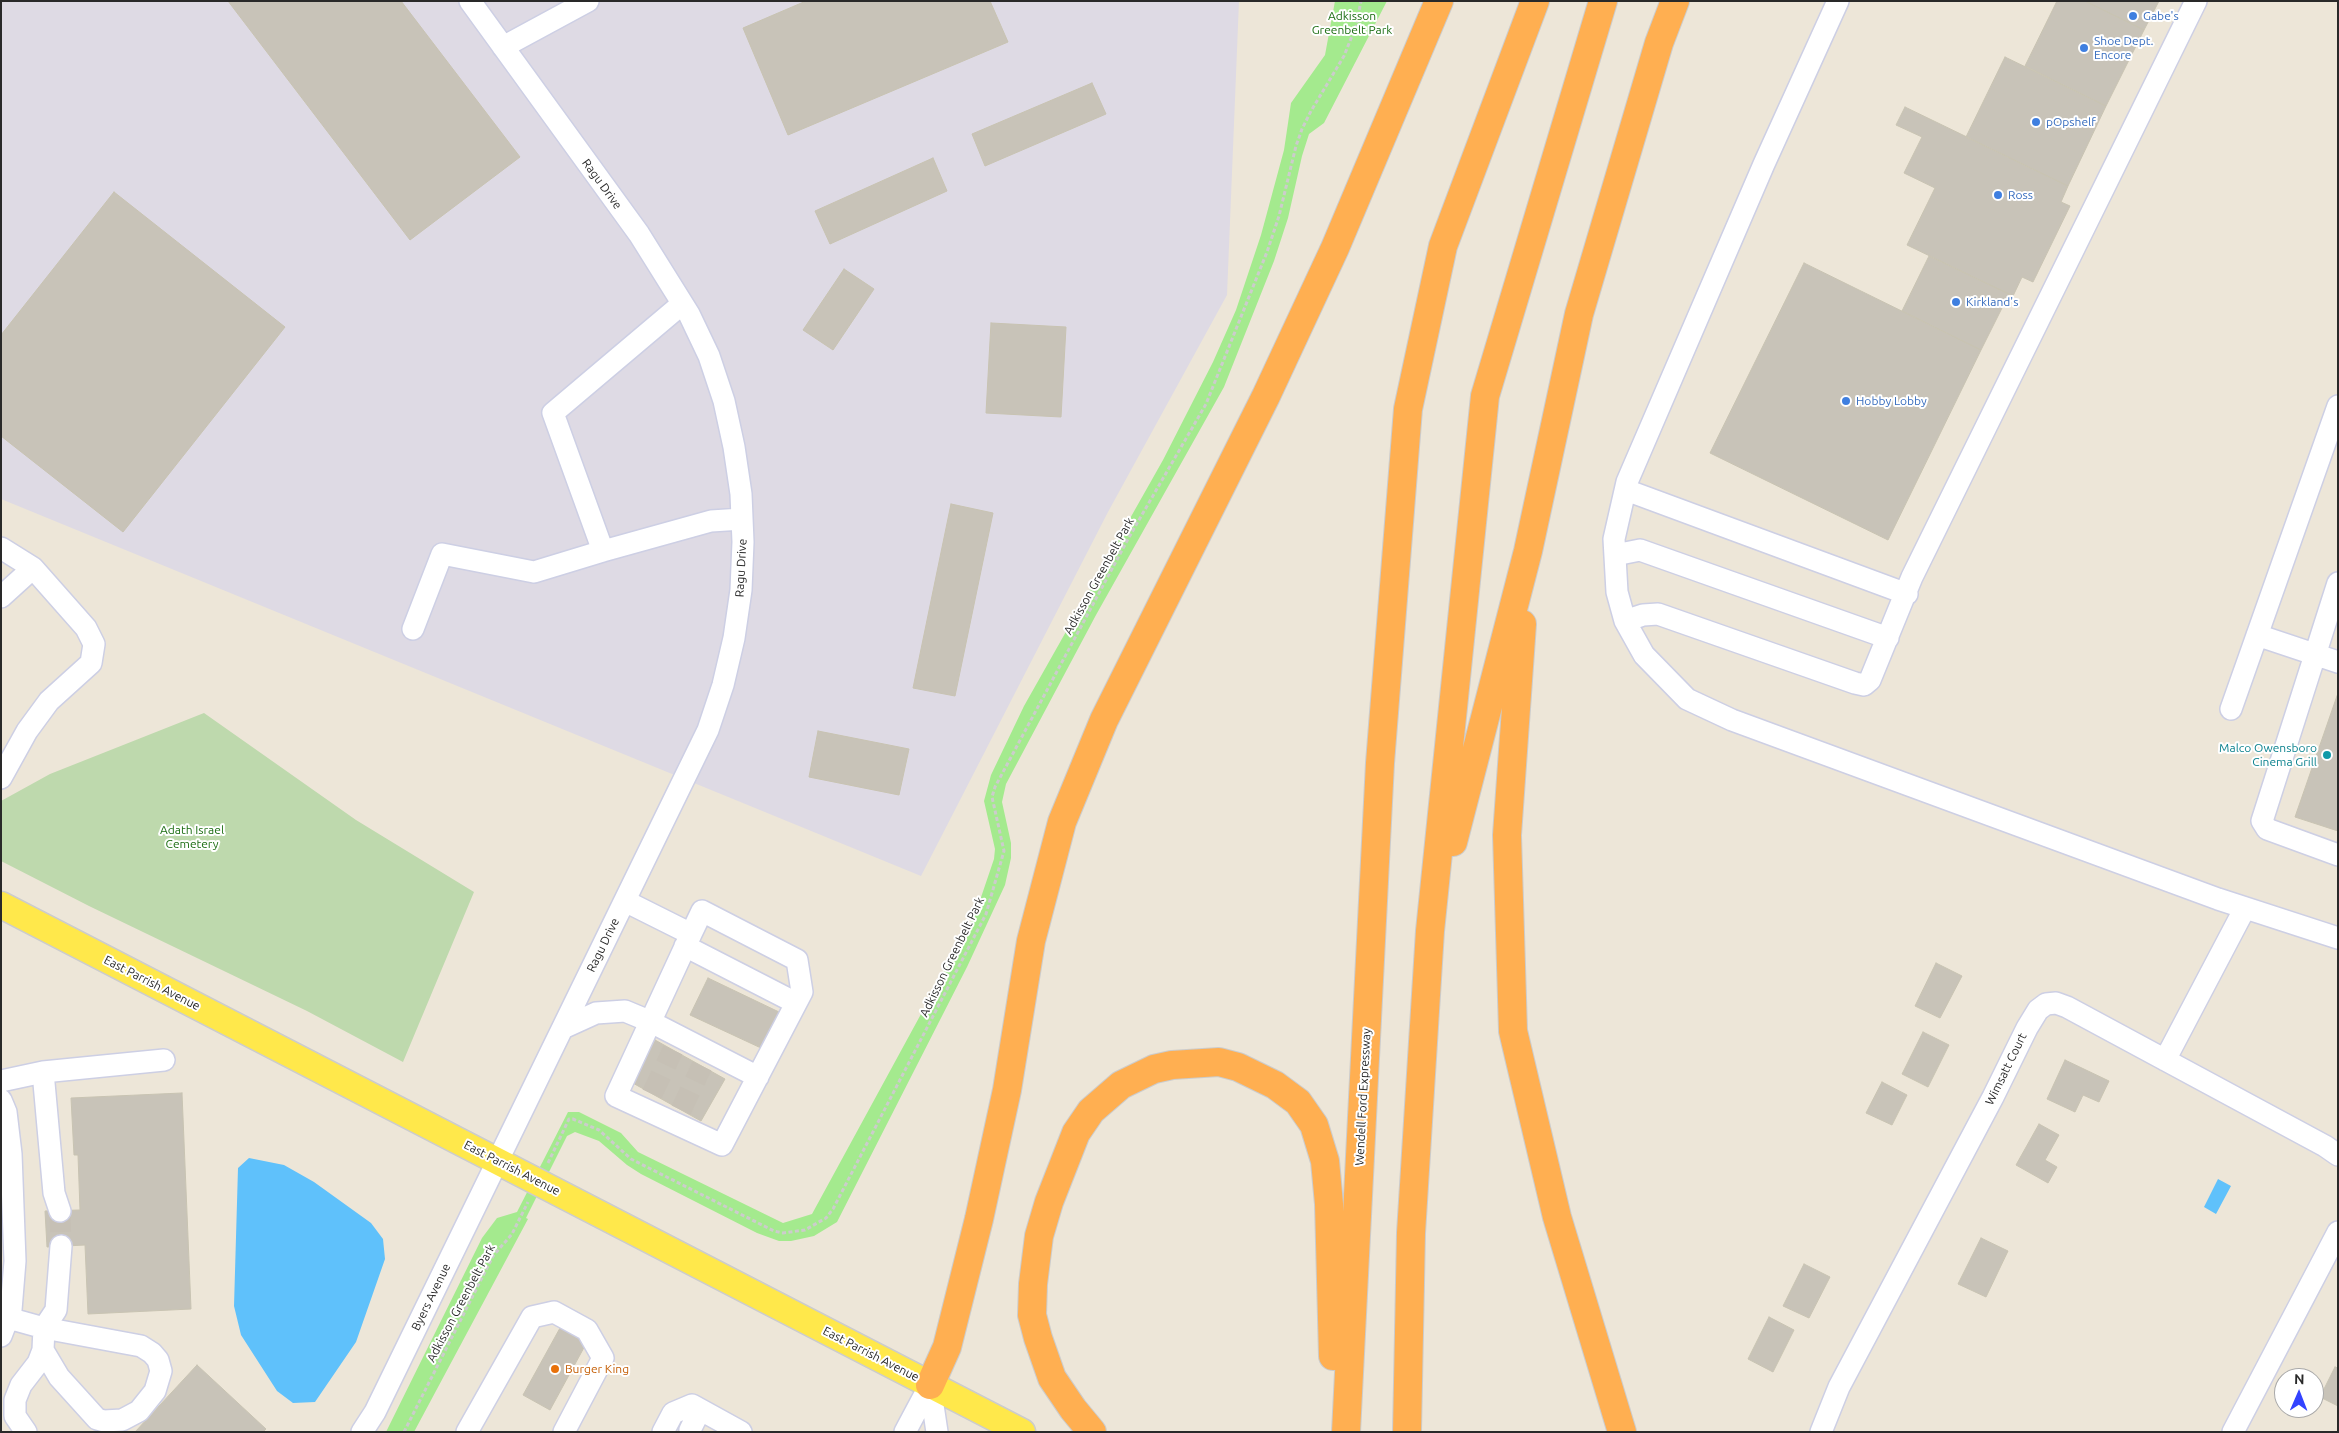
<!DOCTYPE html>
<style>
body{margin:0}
#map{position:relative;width:2339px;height:1433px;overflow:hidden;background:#ede6d8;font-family:Ubuntu,sans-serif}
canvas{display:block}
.frame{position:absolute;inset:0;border:2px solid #292929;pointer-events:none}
.north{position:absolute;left:2274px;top:1368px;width:50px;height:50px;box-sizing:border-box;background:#fff;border:1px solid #a9a9a9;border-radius:50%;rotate:1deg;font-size:14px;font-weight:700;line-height:20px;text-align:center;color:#292929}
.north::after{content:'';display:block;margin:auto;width:18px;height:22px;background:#3343ff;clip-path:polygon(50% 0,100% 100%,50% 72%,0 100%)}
</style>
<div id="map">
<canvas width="2339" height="1433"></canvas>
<div class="frame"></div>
<div class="north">N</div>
</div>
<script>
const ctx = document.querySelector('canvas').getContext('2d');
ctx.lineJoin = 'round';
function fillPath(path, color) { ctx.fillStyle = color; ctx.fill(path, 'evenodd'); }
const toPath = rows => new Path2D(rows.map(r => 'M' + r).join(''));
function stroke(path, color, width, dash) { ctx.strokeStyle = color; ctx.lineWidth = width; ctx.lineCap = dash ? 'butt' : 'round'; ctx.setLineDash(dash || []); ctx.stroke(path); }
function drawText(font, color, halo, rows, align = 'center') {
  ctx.font = font + ' Ubuntu,sans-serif'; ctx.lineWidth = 4; ctx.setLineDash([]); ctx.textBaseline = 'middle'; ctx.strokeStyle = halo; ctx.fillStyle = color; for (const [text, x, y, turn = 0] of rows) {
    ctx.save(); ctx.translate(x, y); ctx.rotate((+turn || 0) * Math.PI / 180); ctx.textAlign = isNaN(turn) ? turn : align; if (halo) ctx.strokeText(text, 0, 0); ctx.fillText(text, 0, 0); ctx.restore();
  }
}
fillPath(toPath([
 [1,1,1239,1,1227,295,1108,512,921,876,1,499]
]), '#dedae4');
fillPath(toPath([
 [1335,1,1387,1,1324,123,1309,134,1302,156,1288,218,1274,261,1224,387,1096,615,1006,784,1002,802,1011,843,1011,858,1005,885,967,967,837,1222,814,1236,791,1241,779,1241,757,1233,641,1174,627,1165,599,1141,575,1132,567,1136,526,1218,528,1219,414,1432,386,1432,482,1238,497,1218,517,1212,568,1112,579,1112,621,1133,638,1152,783,1223,812,1214,975,915,994,859,995,849,984,801,991,775,1024,706,1163,460,1213,362,1236,310,1261,235,1284,150,1291,103,1325,55]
]), '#a4ea8e');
fillPath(toPath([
 [204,713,356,820,474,892,403,1062,307,1011,89,906,1,861,1,801,50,774]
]), '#bed9ad');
fillPath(toPath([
 [249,1158,284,1165,314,1182,371,1223,383,1239,385,1259,356,1342,315,1402,293,1403,277,1391,241,1335,234,1306,238,1168],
 [2218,1179,2231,1186,2216,1214,2204,1207]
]), '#5fc1fb');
const building = toPath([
 [228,1,401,1,520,157,410,240,228,1],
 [806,1,990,1,1008,42,788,135,743,28,806,1],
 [2057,1,2085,1,2144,30,2106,106,2025,66,2057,1],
 [2085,1,2159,1,2144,30,2085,1],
 [2005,57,2106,106,2068,186,1966,137,2005,57],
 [1092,83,1106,114,985,166,972,134,1092,83],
 [1905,107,2068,186,2061,202,2070,206,2033,282,2022,277,2013,296,1907,245,1935,188,1904,173,1922,137,1896,125,1905,107],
 [933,158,947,191,830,244,815,211,933,158],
 [114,192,285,327,123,532,1,436,1,335,114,192],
 [1929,256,2009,294,1981,350,1902,311,1929,256],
 [1804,263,1981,350,1888,540,1710,453,1804,263],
 [844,269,874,289,833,350,803,330,844,269],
 [991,323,1066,327,1061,417,986,413,991,323],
 [951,504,993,513,955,696,913,688,951,504],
 [2338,693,2338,831,2295,817,2338,693],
 [818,731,909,749,899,795,809,777,818,731],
 [1936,963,1962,976,1940,1018,1915,1006,1936,963],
 [708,978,779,1012,761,1048,690,1015,708,978],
 [1923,1032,1949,1045,1928,1087,1902,1074,1923,1032],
 [655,1040,725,1079,701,1121,631,1082,655,1040],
 [2065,1060,2109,1081,2099,1102,2083,1095,2075,1112,2047,1099,2065,1060],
 [1882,1082,1907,1095,1892,1125,1866,1113,1882,1082],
 [182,1093,191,1309,88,1314,85,1245,47,1247,45,1211,80,1210,78,1155,74,1155,71,1098,182,1093],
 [2039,1124,2059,1135,2045,1160,2057,1167,2048,1183,2016,1165,2039,1124],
 [1981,1238,2008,1251,1986,1297,1958,1284,1981,1238],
 [1804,1264,1830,1277,1809,1318,1783,1306,1804,1264],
 [1769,1317,1794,1330,1773,1372,1748,1359,1769,1317],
 [560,1328,587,1342,550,1410,523,1395,560,1328],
 [197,1365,266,1429,263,1432,135,1432,197,1365],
 [2335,1367,2338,1368,2338,1406,2320,1397,2335,1367]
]);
fillPath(building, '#c8c3b8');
stroke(building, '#c8c3b2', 1);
stroke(toPath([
 [652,1094,673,1050],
 [681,1110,702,1066],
 [60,1211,61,1246]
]), '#c6c0b5', 21, [21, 11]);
const minor = toPath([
 [1838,1,1764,164,1627,482,1614,539,1617,592,1625,621,1644,655,1687,699,1732,720,2218,899,2338,938],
 [503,47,588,1],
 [682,304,553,413,603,551,711,521,742,519],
 [1626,490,1907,594],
 [1,548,33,568,86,628,94,644,91,663,49,701,27,731,1,778],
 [1615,555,1640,550,1888,638],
 [2338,583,2262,821,2267,829,2338,855],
 [1,597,33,568],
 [1625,621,1643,615,1658,614,1855,683,1864,685,1870,680,1912,577,2196,1],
 [413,629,442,554,534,572,603,551],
 [2257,635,2338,662],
 [2231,709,2338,406],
 [625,901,691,934,702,911,797,960,802,992,722,1145,616,1096,691,934],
 [685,946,796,1003],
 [563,1028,596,1013,625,1011,649,1021,758,1077],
 [2165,1060,2245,908],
 [43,1072,54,1193,60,1211],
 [1,1081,43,1072,164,1060],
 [1,1100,6,1112,11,1154,15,1261,11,1310,1,1336],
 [1,1316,44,1328,56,1310,61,1246],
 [930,1385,937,1432],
 [690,1430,700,1410],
 [26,1432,15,1416,15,1400,21,1385,38,1363,43,1350,44,1328,141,1346,152,1353,158,1360,161,1371,155,1391,139,1411,122,1420,104,1421,97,1419,59,1377,43,1350],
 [362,1432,375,1412,708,730,723,685,734,638,741,590,743,542,741,494,734,447,724,401,709,356,689,314,639,234,470,1],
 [467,1432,532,1317,554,1312,587,1330,603,1358,564,1432],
 [663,1432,673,1413,692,1405,741,1432],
 [905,1432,930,1385],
 [1821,1432,1839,1387,1993,1097,2027,1028,2038,1010,2046,1004,2056,1003,2067,1007,2325,1146,2338,1155],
 [2233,1432,2338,1232]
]);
const major = toPath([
 [1,905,1022,1432]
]);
const highway = toPath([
 [1522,624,1507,835,1513,1031,1557,1217,1622,1432],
 [1453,842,1528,551,1579,314,1659,43,1675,1],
 [930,1385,947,1347,979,1219,1007,1090,1031,941,1062,822,1104,720,1266,396,1335,248,1439,1],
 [1092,1432,1073,1409,1052,1378,1038,1338,1032,1315,1033,1284,1039,1236,1049,1202,1076,1133,1091,1111,1121,1085,1154,1069,1172,1065,1219,1062,1238,1067,1275,1085,1298,1102,1314,1125,1325,1161,1329,1204,1333,1356],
 [1346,1432,1380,763,1408,409,1443,246,1535,1],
 [1407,1432,1411,1233,1430,931,1485,396,1603,1]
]);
stroke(minor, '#cdcfe4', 24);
stroke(major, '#ccc', 29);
stroke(highway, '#ccc', 30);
stroke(toPath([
 [548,1163,569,1119,573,1119,599,1130,631,1159,774,1231,783,1233,805,1230,826,1218,833,1209,986,914,1004,851,992,797,995,787,1128,539,1206,404,1267,252,1279,216,1296,146,1302,129,1311,111,1344,56,1356,26,1361,1],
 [404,1432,493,1256,512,1234,528,1202]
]), '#ccc', 3, [4, 2.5]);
stroke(minor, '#fff', 21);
stroke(major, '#ffe84b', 26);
stroke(highway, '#ffaf51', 28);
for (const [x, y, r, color] of [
 [2133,16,5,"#3f7fe0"],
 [2084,48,5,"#3f7fe0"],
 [2036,122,5,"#3f7fe0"],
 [1998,195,5,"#3f7fe0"],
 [1956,302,5,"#3f7fe0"],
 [1846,401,5,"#3f7fe0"],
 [2327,755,5,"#0f9aa8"],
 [555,1369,5,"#e8710a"]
]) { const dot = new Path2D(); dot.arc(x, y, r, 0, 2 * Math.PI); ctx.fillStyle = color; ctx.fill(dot); stroke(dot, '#fff', 2); }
drawText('12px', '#1b6d12', '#fff', [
 ["Adkisson",1352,16],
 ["Greenbelt Park",1352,30],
 ["Adath Israel",192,830],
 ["Cemetery",192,844]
]);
drawText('12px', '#366cbe', '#fff', [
 ["Gabe's",2143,16],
 ["Shoe Dept.",2094,41],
 ["Encore",2094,55],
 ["pOpshelf",2046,122],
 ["Ross",2008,195],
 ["Kirkland's",1966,302],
 ["Hobby Lobby",1856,401]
], 'left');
drawText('12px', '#292929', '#fff', [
 ["Ragu Drive",602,184,54],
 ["Ragu Drive",741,568,-87],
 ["Adkisson Greenbelt Park",1099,576,-61],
 ["Ragu Drive",603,945,-64],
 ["Adkisson Greenbelt Park",952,957,-64],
 ["East Parrish Avenue",152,983,27],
 ["Wimsatt Court",2006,1069,-64],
 ["Wendell Ford Expressway",1363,1097,-87],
 ["East Parrish Avenue",512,1168,27],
 ["Byers Avenue",431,1297,-64],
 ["Adkisson Greenbelt Park",461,1303,-62],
 ["East Parrish Avenue",871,1354,27]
]);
drawText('12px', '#0d838f', '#fff', [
 ["Malco Owensboro",2317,748],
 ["Cinema Grill",2317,762]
], 'right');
drawText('12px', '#c56008', '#fff', [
 ["Burger King",565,1369]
], 'left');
</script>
